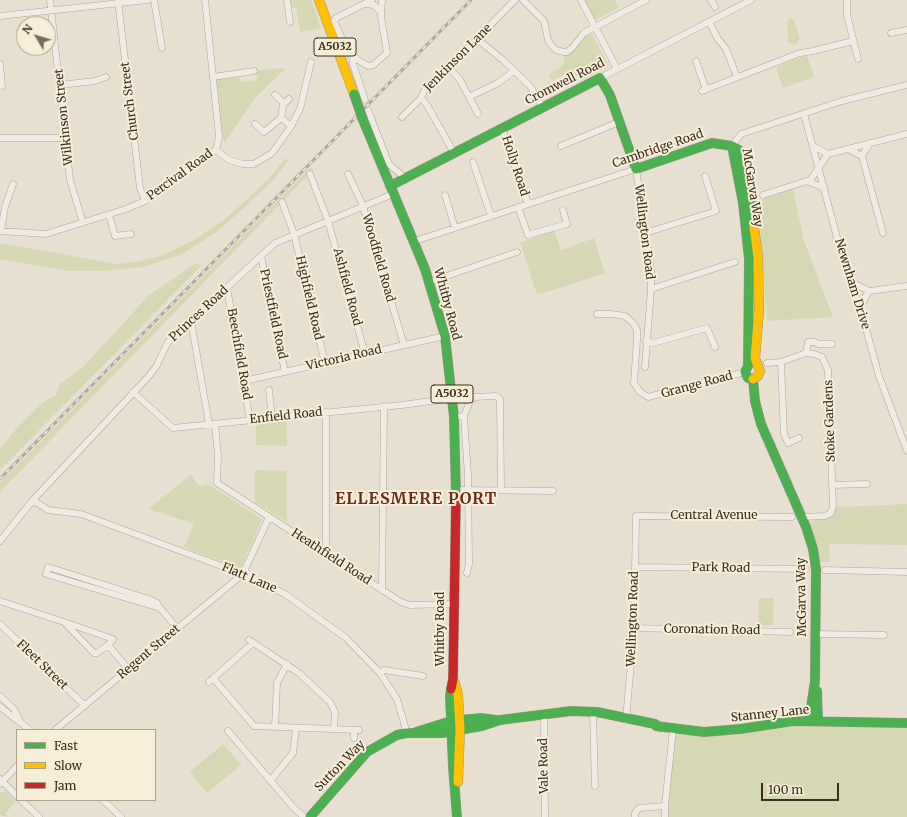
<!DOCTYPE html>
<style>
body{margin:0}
#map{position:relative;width:907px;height:817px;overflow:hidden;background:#e7e0d1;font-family:Merriweather,serif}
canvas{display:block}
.legend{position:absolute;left:16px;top:729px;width:140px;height:72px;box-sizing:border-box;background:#f7eed8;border:1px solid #ada18e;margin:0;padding:5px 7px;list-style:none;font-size:12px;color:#3d2e20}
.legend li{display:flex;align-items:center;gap:8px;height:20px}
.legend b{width:20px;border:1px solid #ada18e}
.north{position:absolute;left:16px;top:16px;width:40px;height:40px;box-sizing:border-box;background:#f7eed8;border:1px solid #ada18e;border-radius:50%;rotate:308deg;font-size:11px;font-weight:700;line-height:16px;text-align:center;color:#3d2e20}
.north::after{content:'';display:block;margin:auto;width:14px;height:18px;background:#786c5e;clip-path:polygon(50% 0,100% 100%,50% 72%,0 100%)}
.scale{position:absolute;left:761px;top:783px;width:78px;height:18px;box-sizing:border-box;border:2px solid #3d2e20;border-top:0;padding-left:5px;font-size:12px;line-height:14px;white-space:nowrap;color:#3d2e20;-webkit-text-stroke:3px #f7eed8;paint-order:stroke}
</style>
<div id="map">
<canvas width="907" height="817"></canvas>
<ul class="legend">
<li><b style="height:5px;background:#4caf50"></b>Fast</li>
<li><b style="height:5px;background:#ffc107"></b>Slow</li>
<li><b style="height:5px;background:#c62828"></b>Jam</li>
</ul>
<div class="north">N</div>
<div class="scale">100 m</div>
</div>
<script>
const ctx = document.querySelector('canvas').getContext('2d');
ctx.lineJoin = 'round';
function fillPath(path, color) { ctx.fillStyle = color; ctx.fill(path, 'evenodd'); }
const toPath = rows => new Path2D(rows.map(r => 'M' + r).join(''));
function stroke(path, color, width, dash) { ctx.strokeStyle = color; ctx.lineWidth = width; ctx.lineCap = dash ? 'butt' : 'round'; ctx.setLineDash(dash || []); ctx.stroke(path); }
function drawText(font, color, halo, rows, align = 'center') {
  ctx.font = font + ' Merriweather,serif'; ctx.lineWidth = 4; ctx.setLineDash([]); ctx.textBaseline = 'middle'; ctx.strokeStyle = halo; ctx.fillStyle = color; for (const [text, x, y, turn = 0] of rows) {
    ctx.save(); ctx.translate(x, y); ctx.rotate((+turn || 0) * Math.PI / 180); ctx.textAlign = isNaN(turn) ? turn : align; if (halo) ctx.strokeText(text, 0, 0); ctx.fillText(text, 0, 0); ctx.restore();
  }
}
fillPath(toPath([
 [289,0,311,0,321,28,300,32,296,8,291,7],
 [585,0,615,0,619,8,595,20],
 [790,18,794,20,800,39,795,45,788,42,787,22],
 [591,32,609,66,581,81,578,76,571,79,566,74,552,80,549,74,561,67,564,61,564,55,571,52,586,35],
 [807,56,814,77,783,88,776,68,795,59],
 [286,68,256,97,224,143,215,82,219,78,238,77,242,82,257,80,257,70],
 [285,158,288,161,275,178,242,210,218,231,182,254,143,267,103,271,68,271,0,259,0,243,117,264,135,262,161,256,194,240,224,220,268,180],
 [310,168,313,170,0,492,0,483],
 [793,189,804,241,833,317,767,321,758,201],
 [554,230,561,250,594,238,605,273,537,295,520,243],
 [196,263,201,266,0,470,0,449,16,429,42,403,56,395,59,385,84,366,149,295],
 [287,421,287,446,256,445,256,424],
 [255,470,287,471,287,522,255,502],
 [191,474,197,484,200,486,208,484,262,519,241,569,184,547,194,524,149,509],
 [907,504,907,545,829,544,830,562,819,562,811,528,812,521,830,517,834,514,836,507],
 [759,598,774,598,773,625,758,625],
 [789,724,907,727,907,817,667,817,670,772,676,732],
 [223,744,241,765,207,793,190,772],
 [5,791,16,801,5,814,8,817,0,815,0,793]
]), '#d6d7b3');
const street = toPath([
 [50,0,70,180,83,223],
 [118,0,140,188,145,201],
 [154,0,162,48],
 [287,0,290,22],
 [372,0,336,18,334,21,347,50,358,60,368,66,373,65,387,53,381,17,382,0],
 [523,0,544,21,548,40,551,45,556,50,564,52,567,52,572,48,584,33,646,0],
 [581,0,617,69],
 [711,0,715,7],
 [847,0,847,15,858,59],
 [365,4,374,5,381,13],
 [0,16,148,0],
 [709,22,718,39,726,49,737,77],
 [891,33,907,30],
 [477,39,503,60,530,86,543,107],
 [352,56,353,64,365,100],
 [696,61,706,90],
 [0,64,2,86],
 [449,67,460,80,478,114],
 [213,77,254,71],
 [600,78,751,0],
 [60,85,95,81,106,77],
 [702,91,800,53,813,51,853,41],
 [275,95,284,103],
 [469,97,498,83,514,71],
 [421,98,427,105,454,153],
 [368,110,389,164,405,178],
 [804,114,843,260,860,307,879,376,907,451],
 [402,117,421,98,426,87,449,67,515,0],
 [281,118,283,105,289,99],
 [255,124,264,132,281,118,291,126],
 [502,128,528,204],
 [0,138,67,138],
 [870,143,862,156,883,233],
 [561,146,619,122],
 [732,146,741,134,842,101,907,85],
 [813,146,828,154],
 [848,149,862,156],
 [216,150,229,160,243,164,254,164,272,153,290,128,300,109,311,62],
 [473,162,491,216],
 [310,174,328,221,365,354],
 [348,174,363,206,404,345],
 [809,182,828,154,907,134],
 [445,195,455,228],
 [763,195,807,181,824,188],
 [282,202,294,234,325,363],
 [518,207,528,235,567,224,563,210],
 [109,215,115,236,131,234],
 [0,231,46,234,126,209,145,201,216,150,219,136,205,0],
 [1,231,5,207,13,184],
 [645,233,716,211,705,176],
 [415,241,636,169,651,271,651,289,645,367],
 [261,256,285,372],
 [429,282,517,252],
 [851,282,869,291],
 [227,288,250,420],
 [651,289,735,262],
 [860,307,869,291,907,286],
 [597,314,611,314,625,316,633,323,637,330,637,339,634,383,640,392,648,397,745,372],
 [191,321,209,424],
 [646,341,653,343,707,328,715,347],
 [806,353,808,342,815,342,818,344,832,344],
 [781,362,784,434,788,443,799,438],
 [767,363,781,362,806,353,814,354,822,357,828,370,833,506,831,513,825,516,801,517],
 [244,381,445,336],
 [269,390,272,418],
 [133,392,173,428,402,405,453,398],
 [464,416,468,476,469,564,467,573],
 [454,417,464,416,470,401,474,397,496,396,500,399,501,490],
 [215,424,218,456,217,483,401,602,410,605,453,604],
 [832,485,867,484],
 [454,490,553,491],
 [33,500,48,510,81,514,243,574,285,594,346,638,380,673,397,699,407,733],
 [0,541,33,500,148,377,156,367,168,342,275,243,393,194],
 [326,553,326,412],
 [635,567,806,569],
 [825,570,907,572],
 [382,590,384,406],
 [0,601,64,622],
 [160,608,157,603,149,599,48,567,46,574,160,608,177,628],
 [0,624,85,706],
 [634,628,790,632],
 [814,634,884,635],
 [249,640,299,673,330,702,335,712,334,729],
 [108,645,113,639,64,622,94,653,97,653,108,645,128,669],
 [380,673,384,670,423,676],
 [213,678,254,726,359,730],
 [209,682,253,643],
 [0,696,14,709,20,721],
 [0,707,30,730],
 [593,712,595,786],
 [544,715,545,817],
 [626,720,634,628,636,516,792,517],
 [275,727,277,683,287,664],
 [55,730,243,574,269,517],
 [228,731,293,807,304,817],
 [354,738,354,730],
 [0,779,17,796],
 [270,781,293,753,296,728],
 [0,784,17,766],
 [21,800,39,817],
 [103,800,121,817],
 [635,817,635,813,639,808,665,806],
 [665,817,665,806,673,729]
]);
const fast = toPath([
 [363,120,425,269,445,336,454,417,456,495],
 [732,146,743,203,749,259,748,366,745,372,748,378,753,379],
 [390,186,600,78,610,95,636,169,712,143,732,146,739,150,751,198,754,227],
 [753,379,755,401,761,424,806,527,813,549,816,569,815,681,809,720],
 [451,689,450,696,453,767,457,817],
 [817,691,818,721],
 [656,726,704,732,740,729,793,721,907,723],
 [416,732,451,721,481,718,496,720],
 [310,817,367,752,397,735,407,733,442,733,482,726,500,720,571,711,597,712,655,724,660,727]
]);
const slow = toPath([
 [319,0,354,94],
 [753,379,758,376,760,371,755,358,759,311,758,257,754,227],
 [454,681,458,694,460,729,458,782]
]);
const jam = toPath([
 [451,689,453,679,456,495]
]);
stroke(street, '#ada599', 7);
stroke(fast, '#9c958a', 10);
stroke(slow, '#9c958a', 10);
stroke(jam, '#9c958a', 10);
stroke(street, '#efebe3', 6);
stroke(fast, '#4caf50', 9);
stroke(slow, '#ffc107', 9);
stroke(jam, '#c62828', 9);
const rail = toPath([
 [0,479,471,0]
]);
stroke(rail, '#afaaa2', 3);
stroke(rail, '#f7eed8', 1.5, [4.5]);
const fastBridge = toPath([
 [354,94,363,120]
]);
stroke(fastBridge, '#928b80', 10, []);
stroke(fastBridge, '#4caf50', 9);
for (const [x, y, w] of [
 [335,47,42],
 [452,394,42]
]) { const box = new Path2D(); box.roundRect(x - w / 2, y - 9, w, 18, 3); ctx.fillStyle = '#f7eed8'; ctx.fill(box); stroke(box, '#3d2e20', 1); }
drawText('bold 11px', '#3d2e20', null, [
 ["A5032",335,47],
 ["A5032",452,394]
]);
drawText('12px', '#3d2e20', '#f7eed8', [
 ["Jenkinson Lane",458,58,-45],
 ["Cromwell Road",565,82,-27],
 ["Church Street",130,101,-97],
 ["Wilkinson Street",64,117,-96],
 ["Cambridge Road",658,149,-19],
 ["Holly Road",515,166,72],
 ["Percival Road",180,175,-36],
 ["McGarva Way",752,188,81],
 ["Wellington Road",644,232,83],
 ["Woodfield Road",378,258,74],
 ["Newnham Drive",852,284,73],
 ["Ashfield Road",347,287,75],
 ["Highfield Road",309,298,77],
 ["Whitby Road",447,304,75],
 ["Princes Road",199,314,-43],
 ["Priestfield Road",273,314,78],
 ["Beechfield Road",239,354,80],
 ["Victoria Road",344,358,-13],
 ["Grange Road",697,385,-15],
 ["Enfield Road",286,416,-6],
 ["Stoke Gardens",830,421,-92],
 ["Central Avenue",714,516],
 ["Heathfield Road",331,557,33],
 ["Park Road",721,568,1],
 ["Flatt Lane",249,578,23],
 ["McGarva Way",802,597,-91],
 ["Wellington Road",633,619,-88],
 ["Whitby Road",441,629,-90],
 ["Coronation Road",712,630,1],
 ["Regent Street",149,652,-40],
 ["Fleet Street",42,665,44],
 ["Stanney Lane",770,714,-6],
 ["Sutton Way",340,766,-46],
 ["Vale Road",544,766,-91]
]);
ctx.letterSpacing = '1px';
drawText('bold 16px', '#6b2e1e', '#f7eed8', [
 ["ELLESMERE PORT",416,499]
]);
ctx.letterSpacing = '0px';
</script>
